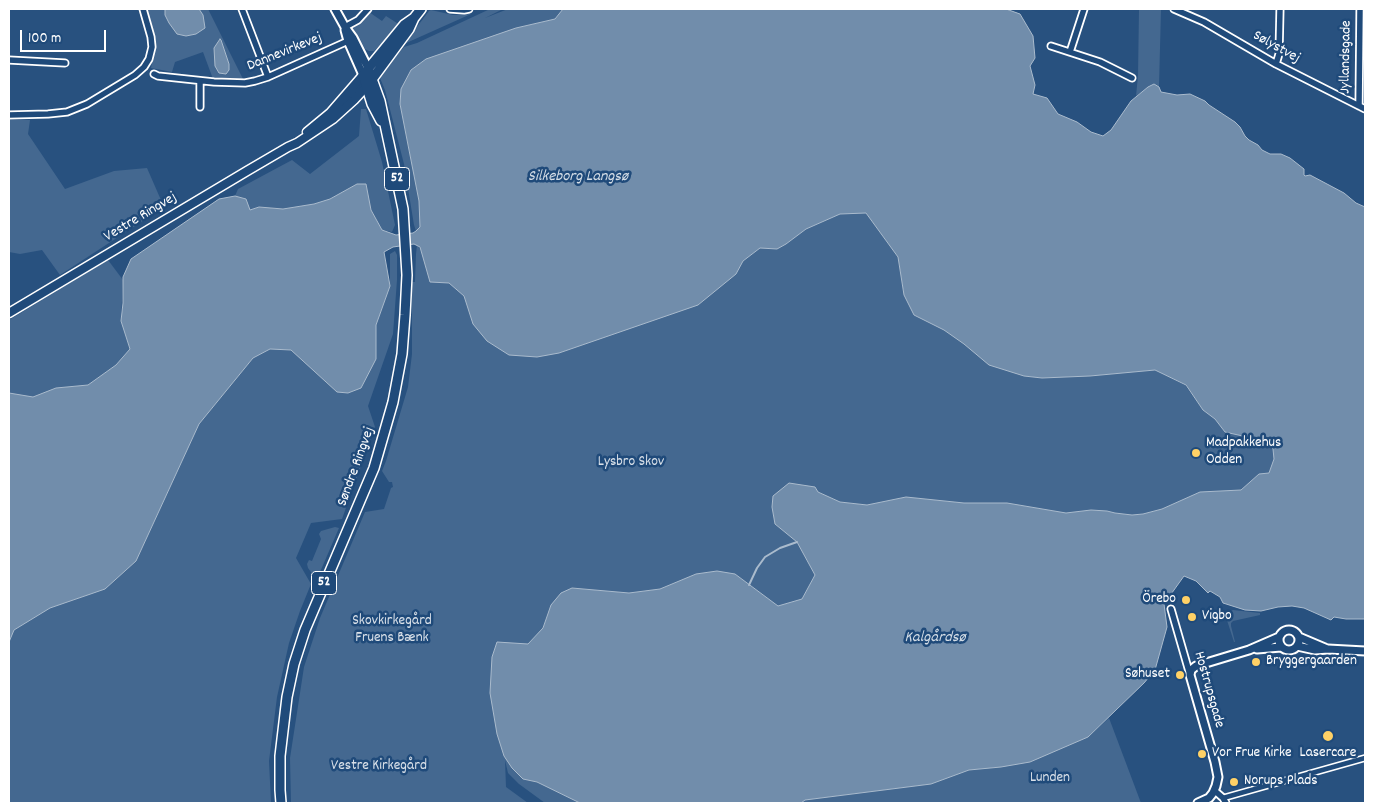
<!DOCTYPE html>
<meta charset="utf-8">
<style>
body{margin:0}
#map{position:relative;width:1374px;height:812px;overflow:hidden;background:#28517f;font-family:Dekko,sans-serif}
canvas{display:block}
.frame{position:absolute;inset:0;border:10px solid #fff;pointer-events:none}
.scale{position:absolute;left:20px;top:30px;width:86px;height:22px;box-sizing:border-box;border:2px solid #fff;border-top:0;padding-left:6px;font-size:15px;line-height:18px;white-space:nowrap;color:#fff;-webkit-text-stroke:4px #1f4a7a;paint-order:stroke}
</style>
<div id="map">
<canvas width="1374" height="812"></canvas>
<div class="frame"></div>
<div class="scale">100 m</div>
</div>
<script>
const ctx = document.querySelector('canvas').getContext('2d');
ctx.lineJoin = 'round';
function fillPath(path, color) { ctx.fillStyle = color; ctx.fill(path, 'evenodd'); }
const toPath = rows => new Path2D(rows.map(r => 'M' + r).join(''));
function stroke(path, color, width, dash) { ctx.strokeStyle = color; ctx.lineWidth = width; ctx.lineCap = dash ? 'butt' : 'round'; ctx.setLineDash(dash || []); ctx.stroke(path); }
function drawText(font, color, halo, rows, align = 'center') {
  ctx.font = font + ' Dekko,sans-serif'; ctx.lineWidth = 5; ctx.setLineDash([]); ctx.textBaseline = 'middle'; ctx.strokeStyle = halo; ctx.fillStyle = color; for (const [text, x, y, turn = 0] of rows) {
    ctx.save(); ctx.translate(x, y); ctx.rotate((+turn || 0) * Math.PI / 180); ctx.textAlign = isNaN(turn) ? turn : align; if (halo) ctx.strokeText(text, 0, 0); ctx.fillText(text, 0, 0); ctx.restore();
  }
}
fillPath(toPath([
 [147,9,208,9,243,79,213,79,203,52,175,62,172,72,151,68,156,40],
 [490,9,503,9,485,18,508,9,563,9,555,19,516,28,400,104,419,201,420,227,416,231,414,225,404,164,385,90,380,78,381,73,404,47,417,43],
 [1139,9,1161,9,1159,87,1154,84,1136,96,1138,76],
 [431,10,453,15,471,14,404,44,429,11],
 [369,12,382,21,386,16,400,25,374,51,369,51,365,49,353,28],
 [361,109,366,109,382,162,395,225,392,232,382,230,357,184,330,199,314,204,283,209,259,207,250,210,235,196,238,189,292,160,310,174,359,136],
 [9,120,30,120,28,134,65,189,114,171,147,168,164,207,60,275,42,250,20,254,9,252],
 [866,213,898,257,904,295,914,315,944,330,964,344,1024,376,1042,378,1090,376,1155,370,1185,385,1203,410,1215,419,1225,432,1269,442,1273,449,1274,459,1269,473,1259,474,1241,490,1200,492,1162,509,1143,514,1132,515,1115,513,1107,511,1091,510,1066,513,1007,503,964,503,906,497,867,505,840,502,818,492,775,524,797,542,815,575,802,599,778,606,735,574,696,574,660,589,629,593,572,588,551,605,543,628,528,644,523,779,537,782,580,803,545,803,519,784,508,773,505,760,506,787,528,803,291,803,290,758,304,667,320,618,365,512,384,509,391,488,393,487,392,482,389,482,382,471,386,461,408,387,412,354,412,282,415,282,416,254,417,245,449,283,464,296,559,353,609,335,736,274,743,261,760,248,777,249,786,244,806,229,840,214],
 [395,251,397,255,397,280,393,334,368,406,375,427,342,519,311,523,296,558,311,584,300,611,289,643,277,697,269,761,271,803,9,803,9,642,14,630,50,608,105,589,136,561,199,424,253,358,270,349,292,350,337,392,376,359,376,325,390,286,390,254],
 [108,260,123,280,121,321,130,349,116,365,89,385,56,388,33,398,9,393,9,320],
 [335,527,339,528,317,579,316,579,308,568,307,564,309,560,312,561,321,539,319,534,321,531],
 [1233,610,1260,613,1260,615,1233,621,1231,623,1231,626,1235,642,1234,642,1225,614],
 [1109,718,1141,803,801,803,805,800,931,784,969,770,1001,767,1088,737]
]), '#446890');
const water = toPath([
 [165,9,199,9,203,15,205,28,196,34,186,36,177,34,169,23,165,15,165,9],
 [563,9,1006,9,1020,14,1033,36,1035,58,1030,66,1035,85,1033,94,1047,98,1058,114,1077,122,1091,132,1103,136,1111,130,1131,101,1148,87,1154,84,1159,87,1161,92,1177,95,1190,94,1205,101,1209,105,1235,122,1240,127,1245,136,1249,140,1258,145,1262,150,1270,154,1281,154,1290,158,1304,169,1304,175,1305,176,1310,175,1344,193,1356,203,1365,207,1365,619,1346,619,1334,617,1331,620,1304,608,1292,606,1278,607,1261,611,1245,610,1223,603,1220,597,1210,591,1208,593,1196,581,1184,576,1164,604,1167,627,1155,670,1144,683,1088,737,1030,762,1001,767,969,770,931,784,805,800,801,803,580,803,537,782,523,779,512,768,504,756,497,734,490,693,492,657,497,642,528,644,543,628,551,605,561,593,572,588,629,593,660,589,696,574,717,571,735,574,778,606,802,599,815,575,797,542,775,524,772,507,773,496,789,483,815,487,818,492,840,502,867,505,906,497,964,503,1007,503,1066,513,1091,510,1107,511,1115,513,1132,515,1143,514,1162,509,1200,492,1241,490,1259,474,1269,473,1274,459,1273,449,1269,442,1225,432,1215,419,1203,410,1186,385,1155,370,1090,376,1042,378,1024,376,989,365,964,344,944,330,914,315,904,295,898,257,866,213,840,214,806,229,786,244,777,249,760,248,743,261,736,274,698,305,559,353,537,357,509,355,487,341,473,324,464,296,449,283,430,282,420,247,414,244,393,247,384,252,390,286,376,325,376,359,361,388,348,393,337,392,291,350,270,349,253,358,199,424,136,561,105,589,50,608,14,630,9,642,9,393,33,397,56,388,88,385,116,365,130,349,121,321,123,303,123,277,131,259,219,199,235,196,246,199,250,210,259,207,283,209,314,204,330,199,357,184,366,184,371,210,382,230,396,235,413,233,416,231,420,227,419,201,400,104,401,89,411,70,426,59,516,28,555,19,563,9],
 [220,39,221,40,229,64,229,70,226,74,219,73,215,66,214,48,220,39]
]);
fillPath(water, '#718dab');
stroke(water, '#aabbcd', 1);
stroke(toPath([
 [749,585,757,568,765,557,780,548,797,542]
]), '#aabbcd', 2);
const pedestrian = toPath([
 [1223,798,1365,758]
]);
const minor = toPath([
 [242,9,268,77],
 [450,9,464,10,469,9],
 [1174,9,1204,22,1276,64,1365,109],
 [345,27,358,20,368,9],
 [1051,46,1100,62,1132,78],
 [1070,52,1084,9],
 [9,60,65,63],
 [1276,64,1279,54,1280,9],
 [154,74,158,76,214,82,245,83,255,81,268,77,348,41],
 [200,81,200,107],
 [1359,106,1360,9],
 [9,115,48,114,67,112,87,104,135,75,144,67,149,59,152,47,151,37,143,9],
 [1171,609,1190,675],
 [1215,791,1223,798,1226,803]
]);
const tertiary = toPath([
 [335,9,345,27,353,38,368,68,365,81,341,108],
 [345,30,348,41,363,75],
 '1279 640a10 10 0 1 1 20 0a10 10 0 1 1-20 0Z',
 [1299,637,1325,648],
 [1297,646,1315,650,1328,649,1365,651],
 [1257,649,1281,647],
 [1198,803,1209,798,1213,793,1216,786,1218,777,1215,762,1190,675,1191,670,1196,666,1249,650,1279,637]
]);
const secondary = toPath([
 [307,132,330,113,363,75],
 [9,313,247,171,288,147,297,143,333,119,354,100,367,86]
]);
const primary = toPath([
 [370,82,409,29,414,18,421,9],
 [381,121,372,104,363,75,404,25,414,18],
 [281,803,280,790,280,756,287,697,294,664,305,630,374,468,393,402,402,354,405,315,407,275,403,209,380,101,368,68]
]);
stroke(pedestrian, '#fff', 8);
stroke(minor, '#fff', 9);
stroke(tertiary, '#fff', 11);
stroke(secondary, '#fff', 11);
stroke(primary, '#fff', 12);
stroke(pedestrian, '#1f4a7a', 4.5);
stroke(minor, '#1f4a7a', 5.5);
stroke(tertiary, '#1f4a7a', 7);
stroke(secondary, '#1f4a7a', 8);
stroke(primary, '#1f4a7a', 9);
for (const [x, y, r, color] of [
 [1196,453,5,"#ffd166"],
 [1186,600,5,"#ffd166"],
 [1192,617,5,"#ffd166"],
 [1256,662,5,"#ffd166"],
 [1180,675,5,"#ffd166"],
 [1328,736,6,"#ffd166"],
 [1202,754,5,"#ffd166"],
 [1234,782,5,"#ffd166"]
]) { const dot = new Path2D(); dot.arc(x, y, r, 0, 2 * Math.PI); ctx.fillStyle = color; ctx.fill(dot); stroke(dot, '#1f4a7a', 2); }
for (const [x, y, w] of [
 [397,179,25],
 [324,583,25]
]) { const box = new Path2D(); box.roundRect(x - w / 2, y - 11.5, w, 23, 4); ctx.fillStyle = '#1f4a7a'; ctx.fill(box); stroke(box, '#fff', 1); }
drawText('bold 14px', '#fff', null, [
 ["52",397,179],
 ["52",324,583]
]);
drawText('15px', '#fff', '#1f4a7a', [
 ["Sølystvej",1276,48,29],
 ["Dannevirkevej",285,53,-22],
 ["Jyllandsgade",1347,57,-89],
 ["Vestre Ringvej",141,218,-31],
 ["Søndre Ringvej",357,467,-70],
 ["Hostrupsgade",1208,690,74]
]);
drawText('15px', '#fff', '#1f4a7a', [
 ["Madpakkehus",1206,444],
 ["Odden",1206,461],
 ["Örebo",1176,600,"right"],
 ["Vigbo",1202,617],
 ["Bryggergaarden",1266,662],
 ["Søhuset",1170,675,"right"],
 ["Vor Frue Kirke",1212,754],
 ["Lasercare",1328,754,"center"],
 ["Norups Plads",1244,782]
], 'left');
drawText('15px', '#dae1e9', '#1f4a7a', [
 ["Lysbro Skov",631,463],
 ["Skovkirkegård",392,622],
 ["Fruens Bænk",392,639],
 ["Vestre Kirkegård",379,767],
 ["Lunden",1050,779]
]);
drawText('italic 16px', '#d4dde6', '#1f4a7a', [
 ["Silkeborg Langsø",578,178],
 ["Kalgårdsø",935,639]
]);
</script>
